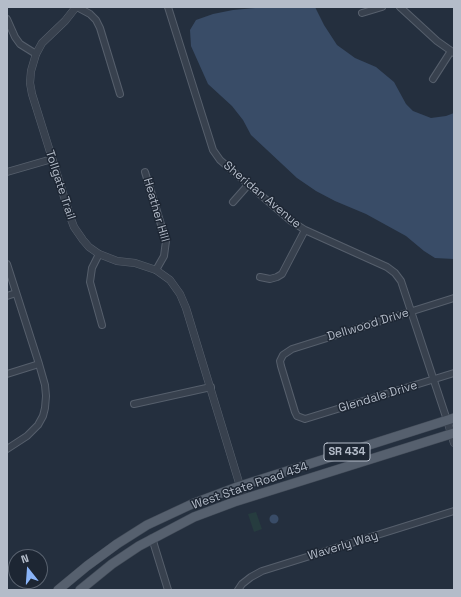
<!DOCTYPE html>
<style>
body{margin:0}
#map{position:relative;width:461px;height:597px;overflow:hidden;background:#242f3e;font-family:"Space Grotesk",sans-serif}
canvas{display:block}
.frame{position:absolute;inset:0;border:8px solid #b4bcc9;pointer-events:none}
.north{position:absolute;left:8px;top:549px;width:40px;height:40px;box-sizing:border-box;background:#1d2633;border:1px solid #59626f;border-radius:50%;rotate:343deg;font-size:11px;font-weight:700;line-height:16px;text-align:center;color:#b4bcc9}
.north::after{content:'';display:block;margin:auto;width:14px;height:18px;background:#8ab4f8;clip-path:polygon(50% 0,100% 100%,50% 72%,0 100%)}
</style>
<div id="map">
<canvas width="461" height="597"></canvas>
<div class="frame"></div>
<div class="north">N</div>
</div>
<script>
const ctx = document.querySelector('canvas').getContext('2d');
ctx.lineJoin = 'round';
function fillPath(path, color) { ctx.fillStyle = color; ctx.fill(path, 'evenodd'); }
const toPath = rows => new Path2D(rows.map(r => 'M' + r).join(''));
function stroke(path, color, width, dash) { ctx.strokeStyle = color; ctx.lineWidth = width; ctx.lineCap = dash ? 'butt' : 'round'; ctx.setLineDash(dash || []); ctx.stroke(path); }
function drawText(font, color, halo, rows, align = 'center') {
  ctx.font = font + ' "Space Grotesk",sans-serif'; ctx.lineWidth = 3; ctx.setLineDash([]); ctx.textBaseline = 'middle'; ctx.strokeStyle = halo; ctx.fillStyle = color; for (const [text, x, y, turn = 0] of rows) {
    ctx.save(); ctx.translate(x, y); ctx.rotate((+turn || 0) * Math.PI / 180); ctx.textAlign = isNaN(turn) ? turn : align; if (halo) ctx.strokeText(text, 0, 0); ctx.fillText(text, 0, 0); ctx.restore();
  }
}
fillPath(toPath([
 [256,512,262,529,254,532,248,514]
]), '#263c3f');
fillPath(toPath([
 [266,7,315,7,324,25,337,45,355,58,376,67,394,82,406,104,413,111,431,118,446,116,454,113,454,259,435,258,424,251,406,236,366,214,335,201,316,191,297,178,251,135,243,120,232,106,208,84,191,46,190,30,196,20,213,14,233,10],
 '269.5 519a4.5 4.5 0 1 1 9 0a4.5 4.5 0 1 1-9 0Z'
]), '#394c67');
const minor = toPath([
 [77,7,90,14,96,20,100,28,120,94],
 [168,7,213,150,220,160,291,221,305,230,387,267,395,273,401,281,447,420],
 [400,7,437,41,454,53],
 [362,13,382,7],
 [7,19,15,37,20,44,36,54],
 [433,79,451,51],
 [7,172,52,159],
 [145,172,166,241,164,256,156,270],
 [233,202,248,185],
 [99,254,92,268,90,282,102,325],
 [7,264,39,364,45,385,46,396,45,408,43,416,38,425,27,436,7,449],
 [260,277,270,279,277,277,282,274,305,230],
 [7,296,16,293],
 [454,298,292,349,283,355,280,361,281,366,295,412,297,416,305,419,454,373],
 [7,374,39,364],
 [134,404,211,387],
 [152,538,168,590],
 [238,590,242,584,251,577,262,571,454,511]
]);
const tertiary = toPath([
 [76,7,65,21,42,43,36,54,31,71,30,83,32,94,71,219,74,227,83,240,89,247,99,254,117,261,135,263,156,270,170,280,180,294,186,308,244,499],
 [447,420,454,443]
]);
const primary = toPath([
 [58,590,87,566,117,544,147,525,192,504,240,486,454,418],
 [80,590,112,564,139,546,194,517,234,502,454,433]
]);
stroke(minor, '#565f6c', 8);
stroke(tertiary, '#565f6c', 8);
stroke(primary, '#414a57', 10);
stroke(minor, '#38414e', 6);
stroke(tertiary, '#38414e', 7);
stroke(primary, '#56606e', 9);
for (const [x, y, w] of [
 [347,452,46]
]) { const box = new Path2D(); box.roundRect(x - w / 2, y - 9, w, 18, 3); ctx.fillStyle = '#1d2633'; ctx.fill(box); stroke(box, '#b4bcc9', 1); }
drawText('bold 11px', '#b4bcc9', null, [
 ["SR 434",347,452]
]);
drawText('12px', '#b4bcc9', '#1d2633', [
 ["Tollgate Trail",60,185,72],
 ["Sheridan Avenue",262,195,40],
 ["Heather Hill",156,210,74],
 ["Dellwood Drive",368,325,-17],
 ["Glendale Drive",378,397,-17],
 ["West State Road 434",250,486,-19],
 ["Waverly Way",343,546,-17]
]);
</script>
